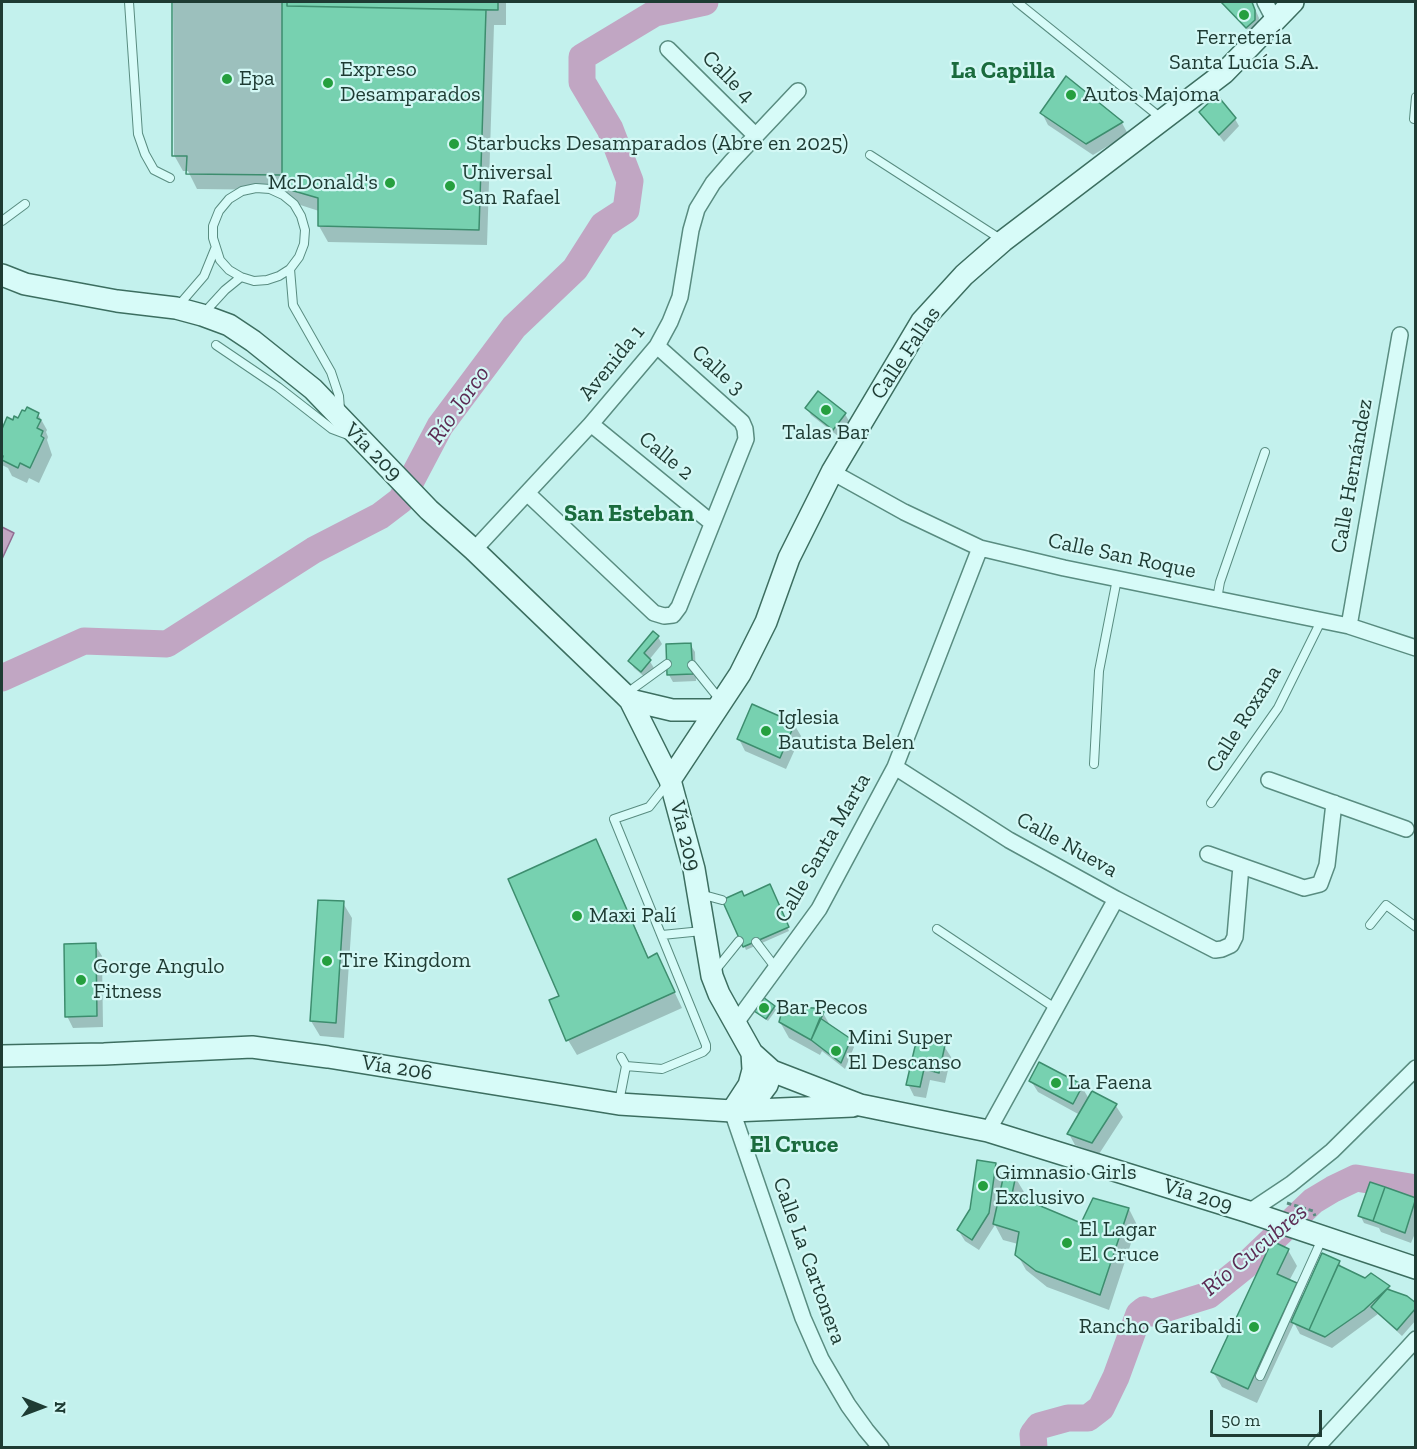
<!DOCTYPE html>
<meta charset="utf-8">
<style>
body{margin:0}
#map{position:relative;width:1417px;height:1449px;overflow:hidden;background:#c3f1ed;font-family:"Zilla Slab",serif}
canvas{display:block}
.frame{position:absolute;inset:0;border:3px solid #1e3b33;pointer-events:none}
.north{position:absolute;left:12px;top:1377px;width:60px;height:60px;-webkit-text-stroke:4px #d3f8f5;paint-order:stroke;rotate:91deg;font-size:16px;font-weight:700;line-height:24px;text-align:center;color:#1e3b33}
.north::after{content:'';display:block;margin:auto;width:21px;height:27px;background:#1e3b33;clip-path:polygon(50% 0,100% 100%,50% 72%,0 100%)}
.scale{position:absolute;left:1210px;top:1410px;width:112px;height:27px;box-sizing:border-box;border:3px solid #1e3b33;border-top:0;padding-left:8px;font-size:18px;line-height:21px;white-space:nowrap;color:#1e3b33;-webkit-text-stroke:4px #d3f8f5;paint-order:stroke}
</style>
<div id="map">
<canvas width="1417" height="1449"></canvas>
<div class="frame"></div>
<div class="north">N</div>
<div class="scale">50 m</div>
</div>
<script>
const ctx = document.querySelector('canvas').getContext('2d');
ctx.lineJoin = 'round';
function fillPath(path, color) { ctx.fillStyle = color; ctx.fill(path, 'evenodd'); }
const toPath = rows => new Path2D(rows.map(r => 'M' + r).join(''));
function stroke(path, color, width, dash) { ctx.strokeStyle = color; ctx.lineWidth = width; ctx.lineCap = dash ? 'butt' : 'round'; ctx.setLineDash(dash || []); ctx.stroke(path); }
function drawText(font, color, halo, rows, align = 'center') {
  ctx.font = font + ' "Zilla Slab",serif'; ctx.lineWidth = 4.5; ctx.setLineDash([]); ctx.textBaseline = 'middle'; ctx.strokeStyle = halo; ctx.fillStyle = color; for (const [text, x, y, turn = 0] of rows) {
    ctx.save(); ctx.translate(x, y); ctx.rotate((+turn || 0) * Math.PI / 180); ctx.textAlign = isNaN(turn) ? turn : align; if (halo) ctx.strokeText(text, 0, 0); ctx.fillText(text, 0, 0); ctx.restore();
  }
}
const water = toPath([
 [2,527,14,533,2,559,2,527]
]);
fillPath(water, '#c1a6c3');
stroke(water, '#916c92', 1.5);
fillPath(toPath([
 [173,2,506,2,506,25,494,25,487,245,328,242,319,226,319,211,291,202,284,190,197,189,188,171,183,171,174,155],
 [1222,2,1252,2,1259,18,1258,28,1251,34],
 [1201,112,1235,119,1239,126,1224,142],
 [1042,113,1122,123,1128,134,1093,155,1048,125],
 [807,408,845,414,849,421,838,436,811,415],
 [38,414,47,430,46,432,48,437,47,440,52,455,39,483,29,478,27,483,12,476,8,468,2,465,2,432,8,419,13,422],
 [658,637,662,644,649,660,654,668,646,678,634,668,630,661],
 [690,644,695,652,696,681,673,682,669,675],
 [794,724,801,736,786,769,745,751,739,739],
 [595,841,604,856,649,959,657,955,682,1008,577,1055,568,1040],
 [771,889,789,931,746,950,724,900,743,897],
 [343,903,352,918,344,1038,320,1036,311,1021],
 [95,945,102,956,103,1027,73,1028,67,1016],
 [774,1007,776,1010,768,1021,755,1011],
 [823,1013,831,1027,850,1040,854,1047,845,1069,822,1051,820,1055,789,1038,780,1022],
 [944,1046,951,1057,945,1083,930,1080,926,1098,914,1096,908,1084],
 [1031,1081,1082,1087,1089,1099,1092,1093,1116,1106,1123,1117,1099,1154,1075,1145,1069,1134,1080,1115,1038,1092],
 [995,1164,1004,1179,1015,1177,1024,1192,1022,1200,1082,1224,1129,1209,1137,1225,1109,1310,1047,1287,1026,1270,1017,1254,1018,1244,1003,1240,995,1225,979,1250,965,1241,958,1230],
 [1416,1199,1416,1231,1411,1243,1381,1232,1379,1228,1364,1223,1360,1215],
 [1288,1250,1297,1266,1289,1281,1296,1284,1304,1298,1339,1262,1342,1268,1365,1280,1371,1275,1389,1287,1392,1293,1416,1305,1416,1320,1402,1336,1378,1314,1332,1348,1300,1334,1294,1323,1257,1403,1222,1387,1213,1372]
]), '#0003');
stroke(toPath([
 [2,678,84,641,167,644,314,550,380,516,401,500,440,426,514,327,575,269,603,225,626,210,630,181,610,129,582,82,582,57,655,13,705,2],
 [1034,1448,1033,1434,1039,1426,1068,1418,1088,1418,1101,1408,1116,1377,1139,1314,1144,1310,1151,1313,1209,1295,1245,1266,1313,1201,1333,1189,1356,1178,1416,1188]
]), '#c1a6c3', 27);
const building = toPath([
 [172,2,287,2,287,6,486,10,479,230,318,226,318,198,280,187,282,175,186,174,187,156,172,156,172,2],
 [172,2,282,2,282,175,186,174,187,156,172,156,172,2],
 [287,2,498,2,498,10,287,6,287,2],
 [1221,2,1252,2,1255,10,1255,20,1246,28,1221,2],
 [1066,76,1123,122,1086,144,1040,113,1066,76],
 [1217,95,1236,118,1219,135,1199,112,1217,95],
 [818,391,846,413,833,430,805,408,818,391],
 [27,407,39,413,37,418,41,420,37,428,43,431,41,436,44,438,30,468,20,463,18,468,2,460,3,456,2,455,2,429,7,417,13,420,14,416,18,418,22,410,25,411,27,407],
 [653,631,659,636,644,653,651,660,641,672,628,661,653,631],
 [691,643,693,674,667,675,666,644,691,643],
 [752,704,795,723,780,758,737,739,752,704],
 [596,839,648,958,657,953,675,992,566,1041,549,1000,559,996,508,879,596,839],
 [770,884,789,927,743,947,722,900,742,891,744,896,770,884],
 [318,900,344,901,336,1023,310,1021,318,900],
 [96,943,97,1016,65,1017,64,944,96,943],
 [763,997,775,1006,766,1019,754,1011,763,997],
 [783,1007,814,1008,824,1012,811,1040,779,1022,783,1007],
 [820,1018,851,1039,841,1063,811,1040,820,1018],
 [917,1038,945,1045,939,1073,924,1069,920,1087,906,1085,917,1038],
 [1039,1062,1083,1085,1073,1104,1029,1081,1039,1062],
 [1092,1091,1117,1104,1092,1143,1067,1134,1092,1091],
 [977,1160,996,1163,989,1213,972,1240,957,1230,970,1209,977,1160],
 [1004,1174,1016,1175,1012,1194,1081,1223,1093,1198,1129,1208,1100,1295,1036,1271,1015,1255,1019,1232,993,1224,1004,1174],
 [1370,1182,1385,1187,1373,1221,1358,1216,1370,1182],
 [1385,1187,1416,1198,1405,1233,1373,1221,1385,1187],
 [1272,1241,1289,1249,1277,1274,1297,1283,1248,1389,1211,1372,1272,1241],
 [1322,1253,1340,1261,1309,1330,1291,1322,1322,1253],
 [1338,1265,1365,1278,1371,1273,1390,1286,1364,1310,1325,1337,1309,1330,1338,1265],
 [1387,1289,1407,1296,1416,1303,1416,1308,1397,1330,1371,1307,1387,1289]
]);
fillPath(building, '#77d1b0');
stroke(building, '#3d8d6e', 1.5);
const lane = toPath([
 [129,2,138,134,145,154,154,170,170,178],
 [1017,2,1161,118],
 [1414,119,1416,97],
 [870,155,1002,240],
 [2,221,25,204],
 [290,269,279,276,267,280,254,281,241,277,229,270,220,260,213,238,213,226,219,211,229,199,242,191,256,188,270,189,283,195,294,204,301,216,305,230,304,244,299,257,290,269,293,305,331,372,339,396,340,409],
 [179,305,204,276,215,249],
 [203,314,225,290,241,277],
 [216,345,278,387,332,429,348,435],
 [1217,599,1220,582,1265,452],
 [692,665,721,701],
 [627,693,667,664],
 [1094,764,1099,671,1117,579],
 [1211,803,1278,708,1321,621],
 [700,894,722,900],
 [1370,925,1386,905,1416,927],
 [937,929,1055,1008],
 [662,935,702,931],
 [756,942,775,967],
 [714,972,739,941],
 [626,1066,662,1069,703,1052,706,1049,706,1045,614,819,649,807,668,783],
 [619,1102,626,1066,621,1057],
 [1260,1376,1322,1239]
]);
const street = toPath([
 [1265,2,1275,21],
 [668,49,756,136],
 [591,424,712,523],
 [832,472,904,512,980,548,1064,568,1349,626,1416,648],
 [527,493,654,613,664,616,673,615,679,607,746,439,745,429,742,422,657,346],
 [474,550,591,424,657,346,670,322,680,297,691,230,697,209,713,183,732,161,798,91],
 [1349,626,1400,335],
 [895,767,1009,840,1116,899,1215,950,1222,949,1231,945,1235,937,1241,866],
 [1269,780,1406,829],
 [1208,854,1304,888,1320,884,1327,865,1334,803],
 [735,1024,819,909,895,767,980,548],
 [732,1111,803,1318,821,1359,848,1405,866,1430,881,1448],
 [988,1131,1116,899],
 [1249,1212,1291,1184,1332,1151,1416,1068],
 [1316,1448,1416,1339]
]);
const secondary = toPath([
 [2,275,25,284,117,301,176,308,202,315,229,325,253,341,313,389,429,510,474,550,625,695,630,700,670,780,694,869,712,976,719,994,752,1053,772,1071,860,1105,988,1131,1249,1212,1416,1268],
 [630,700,672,710,716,710],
 [670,780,740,674,766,622,789,558,832,472,922,321,964,275,1003,241,1224,73,1293,2],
 [2,1056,104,1054,252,1047,328,1057,619,1104,732,1111,853,1106],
 [741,1108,758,1097,767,1085,772,1071],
 [732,1111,749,1085,753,1070,752,1053]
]);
stroke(lane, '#598c80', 10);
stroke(street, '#598c80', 18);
stroke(secondary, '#3c6e60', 24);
stroke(toPath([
 [1287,1203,1313,1211,1315,1216]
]), '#598c80', 3, [4.5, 3]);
stroke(lane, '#d7fbf8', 8);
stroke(street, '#d7fbf8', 15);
stroke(secondary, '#d7fbf8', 21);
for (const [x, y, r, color] of [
 [1244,15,6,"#259f3f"],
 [227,79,6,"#259f3f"],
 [328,83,6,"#259f3f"],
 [1071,95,6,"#259f3f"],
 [454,144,6,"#259f3f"],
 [390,183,6,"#259f3f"],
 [450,186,6,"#259f3f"],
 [826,410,6,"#259f3f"],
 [766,731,6,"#259f3f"],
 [577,916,6,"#259f3f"],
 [327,961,6,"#259f3f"],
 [81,980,6,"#259f3f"],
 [764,1008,6,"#259f3f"],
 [836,1051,6,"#259f3f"],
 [1056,1083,6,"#259f3f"],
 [983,1186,6,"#259f3f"],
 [1067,1243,6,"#259f3f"],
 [1254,1327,6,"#259f3f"]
]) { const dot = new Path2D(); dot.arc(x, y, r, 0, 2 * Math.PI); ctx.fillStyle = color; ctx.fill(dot); stroke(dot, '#d3f8f5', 2); }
drawText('22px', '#1e3b33', '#d3f8f5', [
 ["Ferretería",1244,38,"center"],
 ["Santa Lucía S.A.",1244,63,"center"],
 ["Expreso",340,70],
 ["Desamparados",340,95],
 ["Epa",239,79],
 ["Autos Majoma",1083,95],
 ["Starbucks Desamparados (Abre en 2025)",466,144],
 ["Universal",462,173],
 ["San Rafael",462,198],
 ["McDonald's",378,183,"right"],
 ["Talas Bar",826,433,"center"],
 ["Iglesia",778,718],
 ["Bautista Belen",778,743],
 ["Maxi Palí",589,916],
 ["Tire Kingdom",339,961],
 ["Gorge Angulo",93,967],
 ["Fitness",93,992],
 ["Bar Pecos",776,1008],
 ["Mini Super",848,1038],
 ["El Descanso",848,1063],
 ["La Faena",1068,1083],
 ["Gimnasio Girls",995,1173],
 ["Exclusivo",995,1198],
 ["El Lagar",1079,1230],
 ["El Cruce",1079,1255],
 ["Rancho Garibaldi",1242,1327,"right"]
], 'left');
drawText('22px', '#1e3b33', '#d3f8f5', [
 ["Calle 4",728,77,45],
 ["Calle Fallas",906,353,-56],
 ["Avenida 1",612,363,-51],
 ["Calle 3",718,370,42],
 ["Vía 209",373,452,45],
 ["Calle 2",666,456,39],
 ["Calle Hernández",1352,476,-80],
 ["Calle San Roque",1122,556,12],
 ["Calle Roxana",1244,719,-58],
 ["Vía 209",685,836,76],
 ["Calle Nueva",1067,845,29],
 ["Calle Santa Marta",823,848,-60],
 ["Vía 206",397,1068,9],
 ["Vía 209",1198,1196,17],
 ["Calle La Cartonera",809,1261,70]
]);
drawText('bold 24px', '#1a6b3d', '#d3f8f5', [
 ["La Capilla",1003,71],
 ["San Esteban",629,514],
 ["El Cruce",794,1145]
]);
drawText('italic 24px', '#5c2c54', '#d3f8f5', [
 ["Río Jorco",459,405,-55],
 ["Río Cucubres",1255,1250,-40]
]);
</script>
